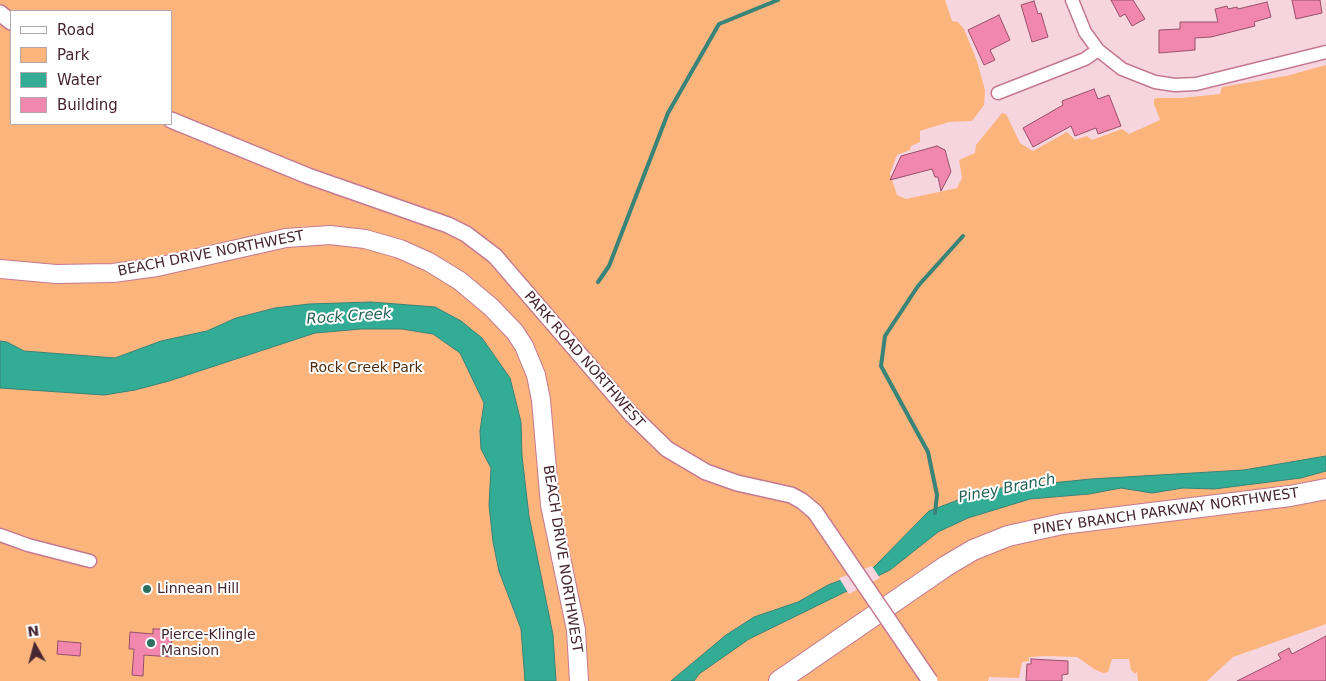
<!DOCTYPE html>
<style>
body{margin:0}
#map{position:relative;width:1326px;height:681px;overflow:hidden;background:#f7d5df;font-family:"DejaVu Sans",sans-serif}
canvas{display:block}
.legend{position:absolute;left:10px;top:10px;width:162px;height:115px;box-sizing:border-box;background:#fff;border:1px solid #b5a8ad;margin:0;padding:6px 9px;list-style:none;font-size:15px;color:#462631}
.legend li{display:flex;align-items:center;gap:10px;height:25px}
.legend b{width:25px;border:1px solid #b5a8ad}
.north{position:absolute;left:10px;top:621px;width:50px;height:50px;-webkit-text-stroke:4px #fff;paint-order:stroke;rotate:353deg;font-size:14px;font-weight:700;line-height:20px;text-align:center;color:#462631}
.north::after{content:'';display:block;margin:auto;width:18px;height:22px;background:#462631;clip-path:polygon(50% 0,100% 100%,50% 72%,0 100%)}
</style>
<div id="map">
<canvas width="1326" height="681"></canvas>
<ul class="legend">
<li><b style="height:6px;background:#fff"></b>Road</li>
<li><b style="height:14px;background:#fcb47d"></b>Park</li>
<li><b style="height:14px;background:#33ac96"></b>Water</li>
<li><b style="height:14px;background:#f287ad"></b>Building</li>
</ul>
<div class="north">N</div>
</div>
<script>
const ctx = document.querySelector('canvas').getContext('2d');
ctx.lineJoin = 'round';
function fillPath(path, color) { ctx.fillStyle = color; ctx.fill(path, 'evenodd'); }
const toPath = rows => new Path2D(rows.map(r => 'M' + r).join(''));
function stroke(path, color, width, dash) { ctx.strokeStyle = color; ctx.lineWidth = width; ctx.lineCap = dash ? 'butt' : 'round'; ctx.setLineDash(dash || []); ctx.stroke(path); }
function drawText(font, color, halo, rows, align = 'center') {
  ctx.font = font + ' "DejaVu Sans",sans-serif'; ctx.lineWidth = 4; ctx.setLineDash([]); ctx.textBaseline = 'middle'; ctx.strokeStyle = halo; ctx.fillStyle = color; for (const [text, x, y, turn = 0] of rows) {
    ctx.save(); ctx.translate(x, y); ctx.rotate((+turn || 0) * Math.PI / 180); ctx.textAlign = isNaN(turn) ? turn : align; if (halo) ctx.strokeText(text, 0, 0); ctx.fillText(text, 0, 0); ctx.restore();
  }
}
fillPath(toPath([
 [0,0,945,0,952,21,958,22,964,29,977,61,985,90,984,105,972,121,949,122,920,131,920,142,911,146,910,150,897,155,890,174,897,195,906,199,957,188,962,178,959,160,975,153,976,145,1002,113,1006,114,1020,143,1033,151,1067,132,1075,140,1087,136,1092,140,1122,129,1129,134,1160,120,1154,104,1154,99,1157,98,1181,98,1220,94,1222,87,1286,76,1326,65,1326,624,1233,657,1207,681,1138,681,1137,672,1135,674,1131,670,1129,659,1112,659,1108,672,1103,673,1094,669,1077,657,1045,656,1029,657,1029,661,1022,662,1019,678,989,677,988,681,0,681],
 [11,11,171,11,171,124,11,124]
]), '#fcb47d');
const water = toPath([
 [371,302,435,307,461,321,482,338,510,378,521,422,522,456,529,516,553,635,556,681,525,681,521,629,499,571,493,542,489,505,491,468,481,449,480,431,484,403,460,353,433,334,402,329,361,329,315,333,169,381,135,390,104,395,0,388,0,341,7,342,24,351,115,358,161,341,207,331,236,318,275,308,309,304,371,302],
 [1326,456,1326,471,1301,478,1214,489,1183,488,1152,493,1121,488,1089,494,1030,499,968,518,938,532,890,570,749,639,699,674,694,681,671,681,726,635,754,617,798,602,828,585,873,568,929,511,958,500,991,489,1091,479,1244,470,1326,456]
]);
fillPath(water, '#33ac96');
stroke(water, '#398478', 1);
fillPath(toPath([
 [872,566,880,578,849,594,839,578]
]), '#f7d5df');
stroke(toPath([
 [598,282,609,266,668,113,719,24,778,0],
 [935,513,937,495,928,452,881,366,885,336,918,286,963,236]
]), '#398478', 4);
const building = toPath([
 [1111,0,1133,0,1145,19,1132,26,1125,14,1120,17,1111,0],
 [1292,0,1320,0,1322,13,1296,19,1292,0],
 [1034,1,1038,14,1041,13,1048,37,1032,42,1021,5,1034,1],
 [1267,2,1271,17,1254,22,1255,26,1211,37,1195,38,1195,50,1159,53,1159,30,1180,29,1180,22,1218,22,1215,9,1227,6,1228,9,1237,7,1238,9,1267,2],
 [999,15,1010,40,990,50,995,60,984,65,968,30,999,15],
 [1094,89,1098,99,1109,95,1121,126,1098,134,1096,128,1075,136,1071,126,1033,147,1023,128,1063,105,1062,101,1094,89],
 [937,146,945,150,951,172,941,191,938,177,935,177,932,169,890,180,901,156,937,146],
 [153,629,164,629,163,636,172,636,171,657,144,655,143,676,132,675,134,649,129,649,130,632,153,634,153,629],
 [1326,636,1326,681,1237,681,1281,659,1278,654,1289,648,1292,654,1326,636],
 [58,641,81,643,80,656,57,654,58,641],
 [1031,659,1068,661,1068,674,1062,675,1062,681,1026,681,1027,664,1031,664,1031,659]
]);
fillPath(building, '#f287ad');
stroke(building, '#97506a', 1);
const minor = toPath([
 [1072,0,1085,32,1098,50,1122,69,1155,82,1175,85,1196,84,1326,52],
 [998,93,1085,59,1098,50],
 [0,535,28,545,90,561]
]);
const tertiary = toPath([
 [0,13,11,22],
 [171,120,308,176,448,225,466,234,495,256,631,414,667,449,706,472,737,483,791,495,802,501,815,512]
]);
const secondary = toPath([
 [0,269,56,274,113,273,157,267,286,238,330,235,365,239,400,249,429,262,460,281,491,307,515,332,524,346,536,375,541,400,550,505,576,630,579,681]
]);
const primary = toPath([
 [779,681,946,566,973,550,1008,536,1062,524,1290,496,1326,489]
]);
stroke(minor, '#c47892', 15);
stroke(tertiary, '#c47892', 18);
stroke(secondary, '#c47892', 20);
stroke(primary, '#c47892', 22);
stroke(minor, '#fff', 12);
stroke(tertiary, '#fff', 15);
stroke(secondary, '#fff', 18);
stroke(primary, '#fff', 20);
const tertiaryBridge = toPath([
 [815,512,930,681]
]);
stroke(tertiaryBridge, '#c47892', 18, []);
stroke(tertiaryBridge, '#fff', 15);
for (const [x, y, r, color] of [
 [147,589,5,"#2b6f62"],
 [151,643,5,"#2b6f62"]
]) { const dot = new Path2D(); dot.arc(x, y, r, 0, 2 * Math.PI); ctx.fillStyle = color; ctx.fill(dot); stroke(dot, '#fff', 2); }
drawText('14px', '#462631', '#fff', [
 ["BEACH DRIVE NORTHWEST",211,254,-11],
 ["PARK ROAD NORTHWEST",584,360,49],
 ["PINEY BRANCH PARKWAY NORTHWEST",1166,512,-8],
 ["BEACH DRIVE NORTHWEST",562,559,81]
]);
drawText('14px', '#4d2b0c', '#fff', [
 ["Rock Creek Park",366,368]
]);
drawText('14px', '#462631', '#fff', [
 ["Linnean Hill",157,589],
 ["Pierce-Klingle",161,635],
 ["Mansion",161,651]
], 'left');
drawText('italic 15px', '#236256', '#fff', [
 ["Rock Creek",349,317,-4],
 ["Piney Branch",1007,489,-11]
]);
</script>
